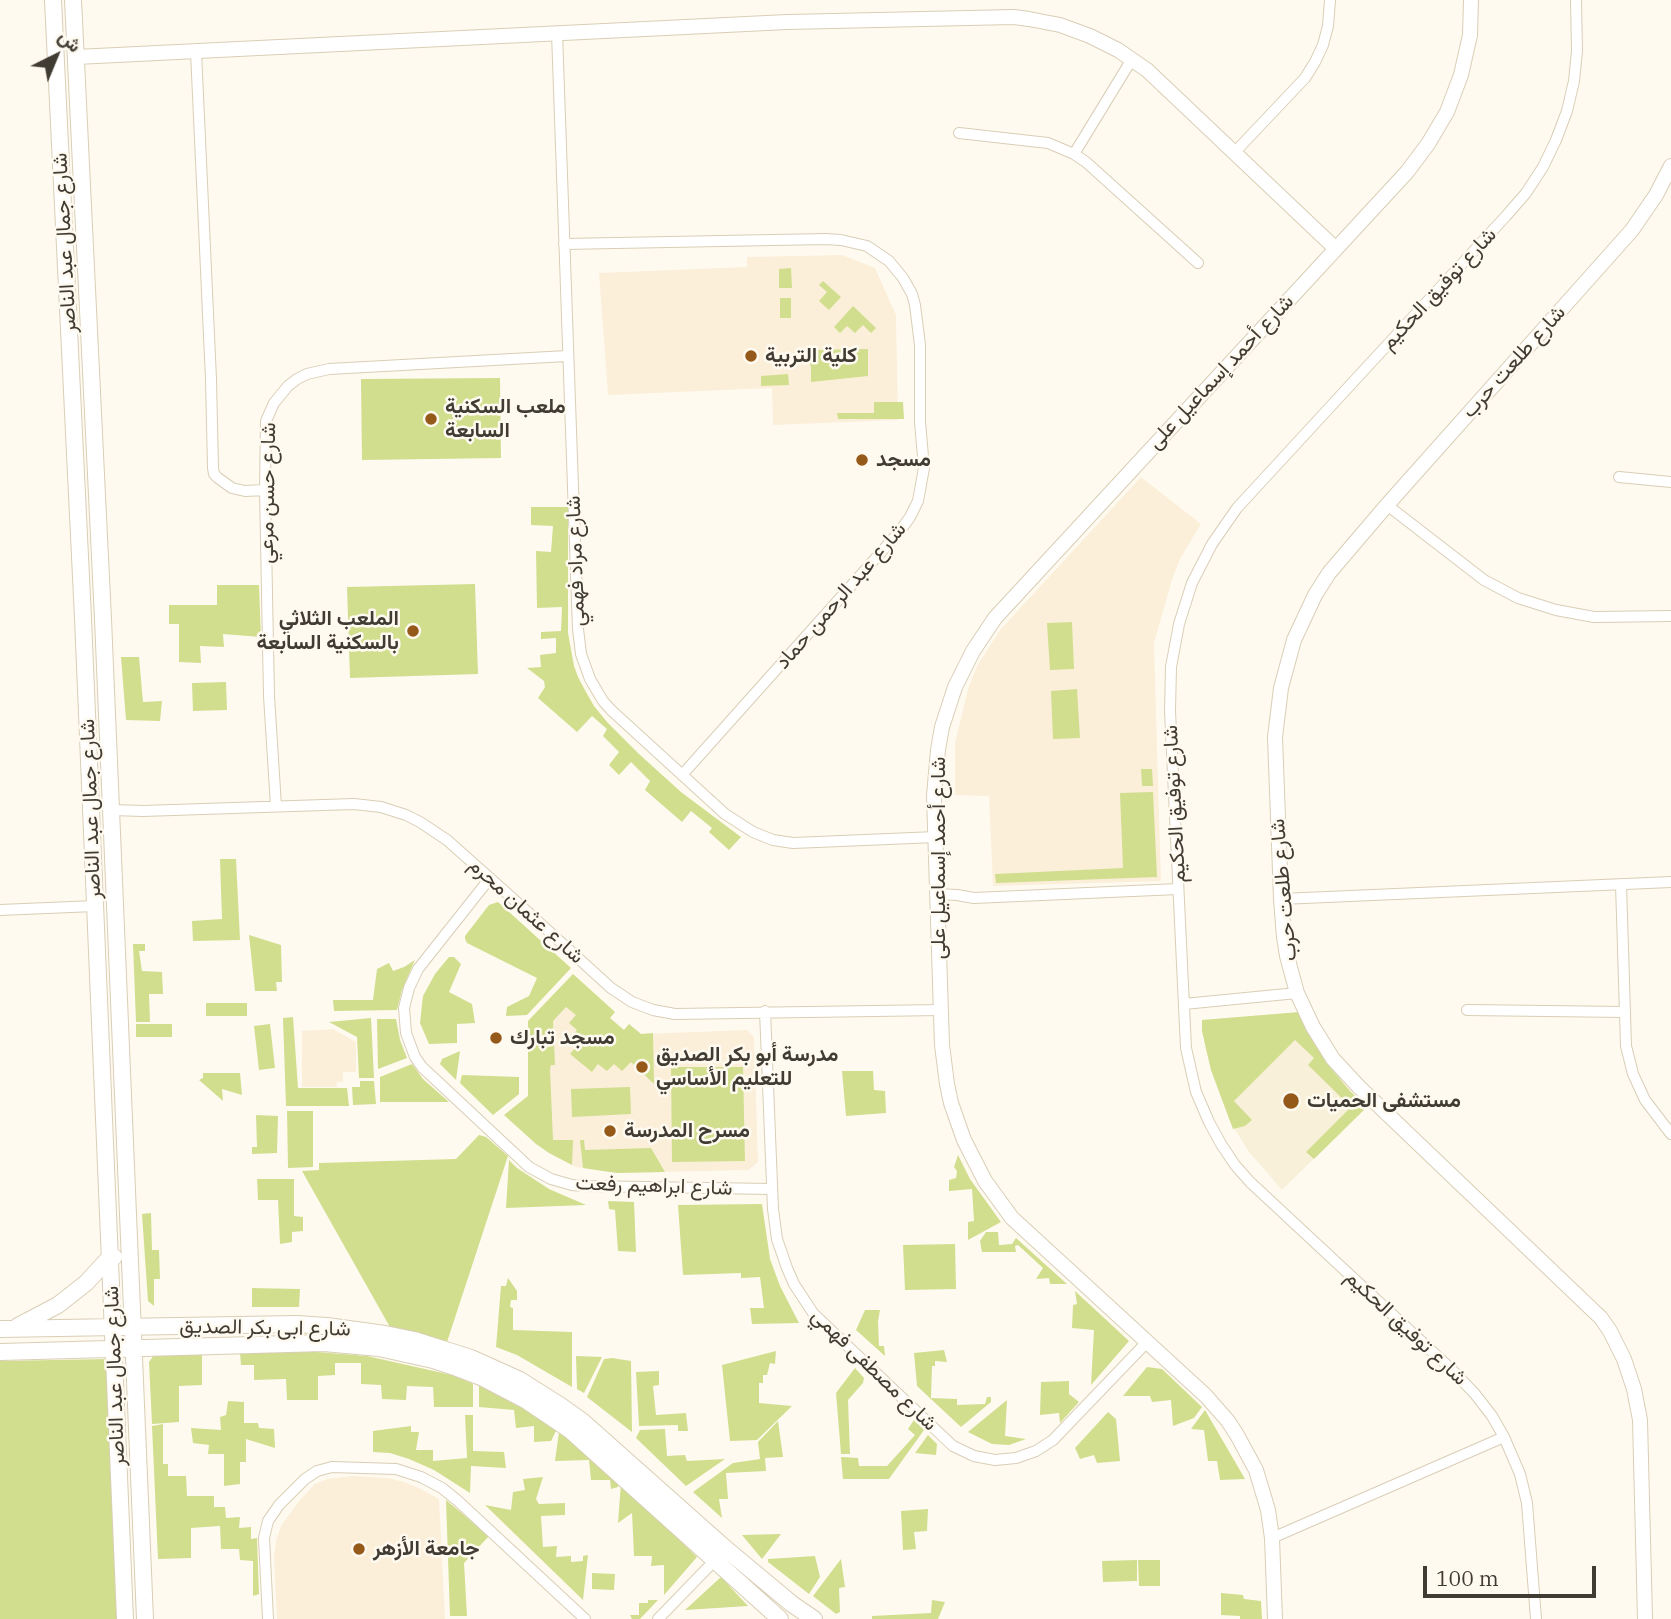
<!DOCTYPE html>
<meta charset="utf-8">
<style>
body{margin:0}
#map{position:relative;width:1671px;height:1619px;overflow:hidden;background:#fffaf0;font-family:"IBM Plex Serif",Vazirmatn,serif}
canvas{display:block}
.north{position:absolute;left:21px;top:21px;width:70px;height:70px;-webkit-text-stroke:5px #fffaf0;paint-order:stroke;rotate:43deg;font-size:19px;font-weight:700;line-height:28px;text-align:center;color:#413c33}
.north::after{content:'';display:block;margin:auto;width:24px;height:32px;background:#413c33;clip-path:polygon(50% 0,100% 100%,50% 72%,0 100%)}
.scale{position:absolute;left:1423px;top:1566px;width:173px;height:32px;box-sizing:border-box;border:4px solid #413c33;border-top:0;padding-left:9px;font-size:21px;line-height:24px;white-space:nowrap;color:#413c33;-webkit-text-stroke:5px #fffaf0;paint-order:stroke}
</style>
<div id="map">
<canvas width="1671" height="1619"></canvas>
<div class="north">ش</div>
<div class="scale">100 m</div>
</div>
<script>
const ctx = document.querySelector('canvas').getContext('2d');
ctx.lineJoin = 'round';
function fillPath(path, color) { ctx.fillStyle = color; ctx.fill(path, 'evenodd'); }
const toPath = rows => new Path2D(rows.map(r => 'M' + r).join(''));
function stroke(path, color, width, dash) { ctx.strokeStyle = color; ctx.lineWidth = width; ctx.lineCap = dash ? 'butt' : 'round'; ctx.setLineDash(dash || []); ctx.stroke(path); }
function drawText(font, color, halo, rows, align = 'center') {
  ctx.font = font + ' "IBM Plex Serif",Vazirmatn,serif'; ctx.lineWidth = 5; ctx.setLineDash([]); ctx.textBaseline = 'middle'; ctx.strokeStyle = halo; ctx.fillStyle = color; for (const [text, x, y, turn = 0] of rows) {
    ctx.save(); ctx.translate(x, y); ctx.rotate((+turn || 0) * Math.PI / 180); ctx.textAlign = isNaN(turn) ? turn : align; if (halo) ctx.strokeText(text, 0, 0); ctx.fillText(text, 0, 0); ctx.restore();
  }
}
fillPath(toPath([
 [842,255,875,268,896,315,898,420,773,425,772,388,608,395,599,273,747,267,747,257],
 [1141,477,1201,524,1180,559,1172,580,1154,643,1161,881,993,886,989,796,955,795,955,743,968,689,977,666,1000,630],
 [573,974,615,1012,610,1018,624,1030,629,1024,641,1034,747,1030,754,1037,758,1162,749,1170,617,1173,576,1167,546,1151,504,1115,528,1096,528,1021],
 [333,1029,356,1042,356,1072,343,1072,343,1082,337,1082,337,1087,302,1087,302,1031],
 [352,1476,388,1478,404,1482,421,1489,439,1499,445,1619,277,1619,274,1557,276,1541,282,1524,300,1500,315,1484,327,1479]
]), '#fbefda');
fillPath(toPath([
 [1300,1012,1307,1031,1330,1067,1350,1091,1367,1107,1282,1190,1249,1152,1230,1122,1211,1070,1205,1046,1202,1020]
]), '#f9f0da');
fillPath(toPath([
 [791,268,792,288,779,288,779,269],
 [823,281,841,297,829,310,819,301,827,292,819,285],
 [780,298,791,298,791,318,780,318],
 [853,306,876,328,871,333,863,325,855,333,847,326,840,333,834,327],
 [868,349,868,376,811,382,811,368,808,352,810,350],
 [788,374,789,385,761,386,761,376],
 [500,378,501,458,362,460,361,379],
 [874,402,903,402,904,419,838,419,837,413,874,413],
 [531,507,568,507,568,633,574,666,578,677,586,692,594,706,607,722,639,754,681,792,741,837,729,850,709,832,712,828,691,811,682,822,645,790,650,781,631,762,619,775,609,765,619,752,603,736,607,729,592,716,577,732,538,698,545,687,544,681,527,668,541,667,540,655,556,653,556,638,541,639,541,632,561,631,562,607,537,608,536,551,551,552,553,526,531,525],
 [475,584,478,674,350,678,347,587],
 [217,585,259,585,261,637,223,634,224,647,200,646,201,663,179,662,179,624,169,624,169,605,217,605],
 [1072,622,1074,669,1050,670,1047,623],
 [121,657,139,657,143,702,162,701,160,721,126,720],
 [226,682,227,710,193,711,192,683],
 [1077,689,1080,738,1053,739,1051,691],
 [1141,769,1152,769,1153,786,1142,786],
 [1153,792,1157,877,996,883,995,874,1123,868,1120,793],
 [220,859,236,859,240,940,193,941,192,921,222,919],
 [498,902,571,968,527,1015,506,1016,507,1007,529,996,537,978,467,943,465,939,465,936,489,905],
 [249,935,281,945,282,982,276,982,277,991,255,991],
 [133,944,145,944,145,951,139,951,142,971,162,972,163,994,149,994,150,1022,136,1022],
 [449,957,454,957,461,964,449,992,472,1004,475,1023,457,1024,457,1043,429,1044,420,1023,423,996,435,974],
 [415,960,402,990,397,1010,334,1011,333,1000,373,1000,377,969,389,963,393,971,404,967],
 [573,974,615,1012,610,1018,624,1030,629,1024,641,1034,653,1033,654,1084,631,1062,622,1071,614,1064,607,1071,598,1064,592,1072,570,1054,578,1045,570,1039,577,1030,569,1023,576,1015,566,1007,553,1021,555,1065,551,1065,550,1069,553,1140,573,1140,572,1165,549,1153,536,1144,504,1115,528,1096,528,1021],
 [206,1003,247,1003,247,1016,206,1016],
 [1300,1012,1307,1031,1330,1067,1350,1091,1367,1107,1314,1159,1306,1152,1351,1107,1308,1065,1314,1058,1295,1040,1234,1101,1252,1120,1245,1126,1233,1129,1211,1070,1202,1031,1202,1020],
 [293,1017,298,1088,347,1088,349,1106,286,1106,283,1018],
 [371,1018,374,1078,359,1078,357,1037,329,1022],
 [377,1019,396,1019,400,1040,407,1058,378,1069],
 [136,1024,172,1024,172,1037,136,1037],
 [270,1024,275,1068,259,1070,254,1026],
 [460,1051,456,1080,440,1064,442,1059],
 [412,1064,423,1079,449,1102,380,1102,380,1077],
 [671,1067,743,1067,745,1161,672,1162],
 [842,1071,873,1071,874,1090,885,1091,886,1113,846,1116],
 [203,1073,240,1073,242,1095,222,1089,223,1101,199,1080,203,1078],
 [462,1075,519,1077,519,1094,493,1115,460,1083],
 [360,1081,374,1081,376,1104,353,1105,352,1087,360,1087],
 [630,1087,631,1114,572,1117,571,1089],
 [287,1111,313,1111,313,1167,288,1168],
 [256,1115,278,1116,277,1153,252,1154,252,1147,257,1147],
 [479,1135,486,1137,508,1156,445,1348,468,1362,353,1337,323,1334,245,1332,300,1327,395,1336,302,1171,319,1170,319,1163,456,1159],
 [580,1140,584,1140,585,1150,651,1148,665,1172,617,1173,583,1168],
 [958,1155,970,1179,1001,1222,968,1240,968,1222,974,1221,972,1189,949,1191,949,1180,956,1178,957,1171,954,1167],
 [509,1160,517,1168,549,1189,586,1205,506,1208],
 [257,1179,294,1179,294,1216,303,1217,303,1231,292,1232,292,1242,280,1244,278,1200,258,1200],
 [608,1201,634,1202,636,1252,618,1251,615,1210,609,1209],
 [762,1204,770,1259,780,1286,799,1323,752,1324,750,1308,764,1308,760,1277,741,1278,741,1273,683,1275,678,1205],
 [151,1213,152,1250,159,1250,160,1279,154,1279,154,1306,148,1301,142,1214],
 [986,1232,998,1232,999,1245,1012,1244,1016,1238,1067,1284,1050,1284,1049,1278,1036,1279,1043,1268,1018,1245,1015,1246,1016,1252,982,1252,980,1241],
 [955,1244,956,1289,905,1290,903,1245],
 [508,1278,517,1291,517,1300,511,1300,510,1307,513,1308,513,1330,572,1332,572,1387,517,1355,496,1347,501,1286,506,1286],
 [252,1288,300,1289,299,1307,252,1307],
 [1075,1291,1129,1341,1091,1385,1094,1330,1072,1328,1073,1305,1077,1304],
 [865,1310,880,1310,878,1321,879,1346,884,1346,885,1356,856,1330],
 [292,1350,367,1356,456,1376,473,1384,473,1407,434,1407,433,1387,407,1386,406,1400,382,1399,381,1385,361,1384,361,1363,335,1363,335,1375,318,1376,318,1400,287,1400,286,1379,254,1380,254,1365,241,1365,240,1353],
 [944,1350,947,1362,935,1361,935,1366,932,1366,931,1398,957,1399,957,1405,985,1404,987,1397,991,1397,991,1402,961,1427,917,1386,914,1353],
 [776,1351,775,1364,770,1363,767,1375,763,1375,763,1383,759,1383,759,1403,792,1406,757,1440,730,1441,722,1365],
 [202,1353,202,1385,179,1386,179,1422,152,1424,149,1362,154,1355],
 [576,1356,602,1357,584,1393,577,1389],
 [612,1358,631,1361,632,1432,587,1397,604,1359],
 [107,1359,119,1619,0,1619,0,1361],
 [1147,1367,1162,1369,1202,1407,1194,1418,1173,1426,1171,1400,1152,1402,1150,1396,1123,1396],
 [855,1368,864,1378,863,1383,848,1400,850,1454,841,1454,836,1393],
 [659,1371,659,1385,653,1386,656,1415,686,1413,688,1431,678,1431,678,1425,639,1426,636,1372],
 [1069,1381,1069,1394,1079,1402,1060,1423,1059,1413,1040,1415,1041,1382],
 [479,1385,504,1397,557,1429,551,1441,534,1442,534,1426,516,1428,514,1410,479,1407],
 [1007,1400,1005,1436,1026,1439,1009,1445,992,1444,968,1432],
 [228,1401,244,1402,244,1423,258,1423,259,1428,274,1429,275,1448,246,1439,246,1462,240,1462,240,1484,224,1486,224,1454,208,1454,209,1445,193,1443,191,1428,221,1430,220,1417,226,1415],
 [1205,1410,1245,1479,1220,1480,1217,1461,1208,1461,1204,1430,1191,1429],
 [1108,1412,1116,1419,1120,1461,1097,1463,1094,1455,1080,1459,1075,1448],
 [465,1415,473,1415,473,1451,504,1452,506,1468,471,1466,470,1493,434,1470,409,1459,390,1453,373,1452,373,1431,411,1426,411,1432,419,1432,416,1450,433,1450,433,1461,467,1458],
 [914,1420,924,1430,889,1479,843,1479,841,1457,858,1458,859,1466,887,1466,915,1435,908,1429],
 [778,1421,783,1457,765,1458,766,1471,726,1473,728,1499,719,1499,722,1518,693,1492,733,1463,760,1459,758,1442],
 [163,1424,163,1464,168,1464,168,1476,186,1476,187,1496,214,1496,214,1507,225,1507,226,1518,240,1517,239,1528,251,1527,251,1539,257,1538,259,1594,253,1596,253,1561,240,1560,239,1549,221,1549,220,1526,191,1528,191,1558,158,1559,152,1426],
 [665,1429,667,1456,685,1455,687,1461,725,1459,686,1486,636,1438,640,1430],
 [559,1432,591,1454,618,1478,618,1487,611,1489,610,1480,591,1480,589,1460,555,1461],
 [928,1435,937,1444,936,1455,915,1453],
 [543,1477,536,1499,539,1504,565,1503,565,1515,541,1516,543,1547,557,1546,556,1557,571,1556,571,1562,583,1561,583,1556,588,1555,583,1600,485,1505,511,1510,513,1492,525,1490,523,1479],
 [621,1483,697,1557,664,1595,664,1565,651,1566,652,1556,634,1556,632,1513,618,1523],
 [446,1500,489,1536,464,1563,467,1616,450,1616],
 [928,1509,927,1531,914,1532,916,1549,903,1550,901,1511],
 [781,1534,762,1559,742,1535],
 [815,1556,820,1577,809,1594,768,1562,768,1559],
 [841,1559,845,1587,839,1588,840,1612,836,1614,813,1596],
 [1137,1560,1137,1581,1103,1582,1102,1561],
 [1138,1560,1160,1560,1160,1586,1139,1586],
 [592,1573,615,1574,614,1590,592,1589],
 [721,1577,748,1606,685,1610],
 [1221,1593,1243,1595,1244,1599,1261,1601,1262,1619,1240,1619,1240,1616,1221,1615],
 [648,1600,658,1600,640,1619,632,1619,630,1615,639,1615,639,1603,648,1603],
 [932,1600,945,1602,938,1619,872,1619,872,1616,931,1613]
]), '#d1de8d');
const minor = toPath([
 [557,33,578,629,581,654,590,679,603,701,611,710,725,814,753,832,773,840,793,843,936,837],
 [196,52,211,379,213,468,214,474,218,478,232,488,245,491,265,490],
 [959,133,1048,143,1074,154,1086,162,1198,263],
 [1235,152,1305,78,1315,62,1323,45,1328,26,1330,0],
 [1074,154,1132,59],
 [564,244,826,239,841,240,867,246,889,261,903,278,912,294,915,305,920,345,920,422,924,468,918,501,910,517,900,531,682,775],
 [1619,477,1671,482],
 [1387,505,1484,580,1518,598,1556,610,1594,617,1671,616],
 [276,806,269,696,265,490,266,421,274,403,288,386,297,379,307,374,329,369,567,356],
 [111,810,143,811,354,804,381,807,406,815,420,822,447,840,510,896,611,988,632,1002,653,1010,675,1014,941,1010],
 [490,878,418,969,409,988,404,1008,406,1033,415,1057,422,1067,529,1167,551,1179,572,1185,583,1186,772,1189],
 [1621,884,1626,1046,1633,1074,1645,1100,1671,1134],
 [938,894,957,895,974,898,1178,889],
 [1281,899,1671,882],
 [0,910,95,906],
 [1184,1004,1297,993],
 [1467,1010,1625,1012],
 [765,1011,773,1209,777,1239,787,1268,794,1284,813,1313,953,1446,974,1456,995,1460,1016,1458,1036,1451,1053,1440,1147,1342],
 [1272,1538,1504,1437],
 [268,1619,264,1538,268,1521,279,1505,305,1479,317,1471,332,1467,396,1469,421,1477,442,1488,458,1501,585,1619],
 [658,1619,719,1556],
 [1536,1619,1527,1503,1520,1474,1504,1437,1492,1416,1475,1394,1452,1370,1250,1182,1235,1165,1221,1144,1209,1122,1196,1092,1186,1048,1170,711,1171,667,1179,624,1192,583,1212,544,1237,508,1506,216,1526,193,1543,167,1556,140,1567,111,1574,81,1577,51,1576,0]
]);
const tertiary = toPath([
 [76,57,787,22,1014,17,1029,19,1060,25,1090,36,1118,50,1147,70,1336,249],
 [1275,1619,1272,1538,1268,1510,1256,1470,1237,1435,1228,1421,1206,1396,1012,1218,985,1181,964,1140,951,1103,947,1084,942,1045,934,796,938,750,942,727,955,687,973,651,995,618,1407,172,1428,144,1447,112,1461,75,1470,35,1471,0],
 [1645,1619,1640,1420,1634,1389,1624,1359,1610,1331,1601,1318,1359,1087,1333,1059,1313,1027,1297,993,1287,956,1284,937,1281,899,1275,737,1281,688,1294,640,1315,595,1329,573,1387,505,1632,230,1656,195,1671,166]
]);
const secondary = toPath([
 [53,0,83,618,125,1619],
 [73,0,103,619,145,1619],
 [18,1326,58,1305,86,1283,110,1257,114,1257],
 [0,1329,297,1324,327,1326,385,1334,414,1340,471,1358,520,1380,561,1406,582,1421,726,1549,792,1604,814,1619],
 [0,1352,324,1343,379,1348,433,1360,457,1368,481,1377,527,1401,570,1430,780,1619]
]);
stroke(minor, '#d9ceb6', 12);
stroke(tertiary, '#d9ceb6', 16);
stroke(secondary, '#d9ceb6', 18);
stroke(minor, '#fff', 10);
stroke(tertiary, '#fff', 14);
stroke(secondary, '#fff', 16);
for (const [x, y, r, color] of [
 [751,356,7,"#955a1a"],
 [431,419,7,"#955a1a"],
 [862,460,7,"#955a1a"],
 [413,631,7,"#955a1a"],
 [496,1038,7,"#955a1a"],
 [642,1067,7,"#955a1a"],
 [1291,1101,9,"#955a1a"],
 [610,1131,7,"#955a1a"],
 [359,1549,7,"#955a1a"]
]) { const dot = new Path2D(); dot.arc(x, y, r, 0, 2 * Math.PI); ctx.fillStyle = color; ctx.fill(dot); stroke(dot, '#fffaf0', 2.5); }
drawText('21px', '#413c33', '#fffaf0', [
 ["شارع جمال عبد الناصر",65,243,-93],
 ["شارع توفيق الحكيم",1439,289,-47],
 ["شارع طلعت حرب",1514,362,-48],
 ["شارع أحمد إسماعيل على",1221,372,-47],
 ["شارع حسن مرعي",268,493,-89],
 ["شارع مراد فهمي",576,561,-92],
 ["شارع عبد الرحمن حماد",841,596,-49],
 ["شارع توفيق الحكيم",1175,804,-93],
 ["شارع جمال عبد الناصر",91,809,-92],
 ["شارع أحمد إسماعيل على",939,858,-90],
 ["شارع طلعت حرب",1284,890,-95],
 ["شارع عثمان محرم",526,911,42],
 ["شارع ابراهيم رفعت",654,1186,2],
 ["شارع ابى بكر الصديق",265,1328,1],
 ["شارع توفيق الحكيم",1406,1328,43],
 ["شارع مصطفى فهمي",874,1370,44],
 ["شارع جمال عبد الناصر",115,1376,-92]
]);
drawText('bold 21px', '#413c33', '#fffaf0', [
 ["كلية التربية",765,356],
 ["ملعب السكنية",445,407],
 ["السابعة",445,431],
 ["مسجد",876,460],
 ["الملعب الثلاثي",399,619,"right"],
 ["بالسكنية السابعة",399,643,"right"],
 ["مسجد تبارك",510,1038],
 ["مدرسة أبو بكر الصديق",656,1055],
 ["للتعليم الأساسي",656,1079],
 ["مستشفى الحميات",1307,1101],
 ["مسرح المدرسة",624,1131],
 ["جامعة الأزهر",373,1549]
], 'left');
</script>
